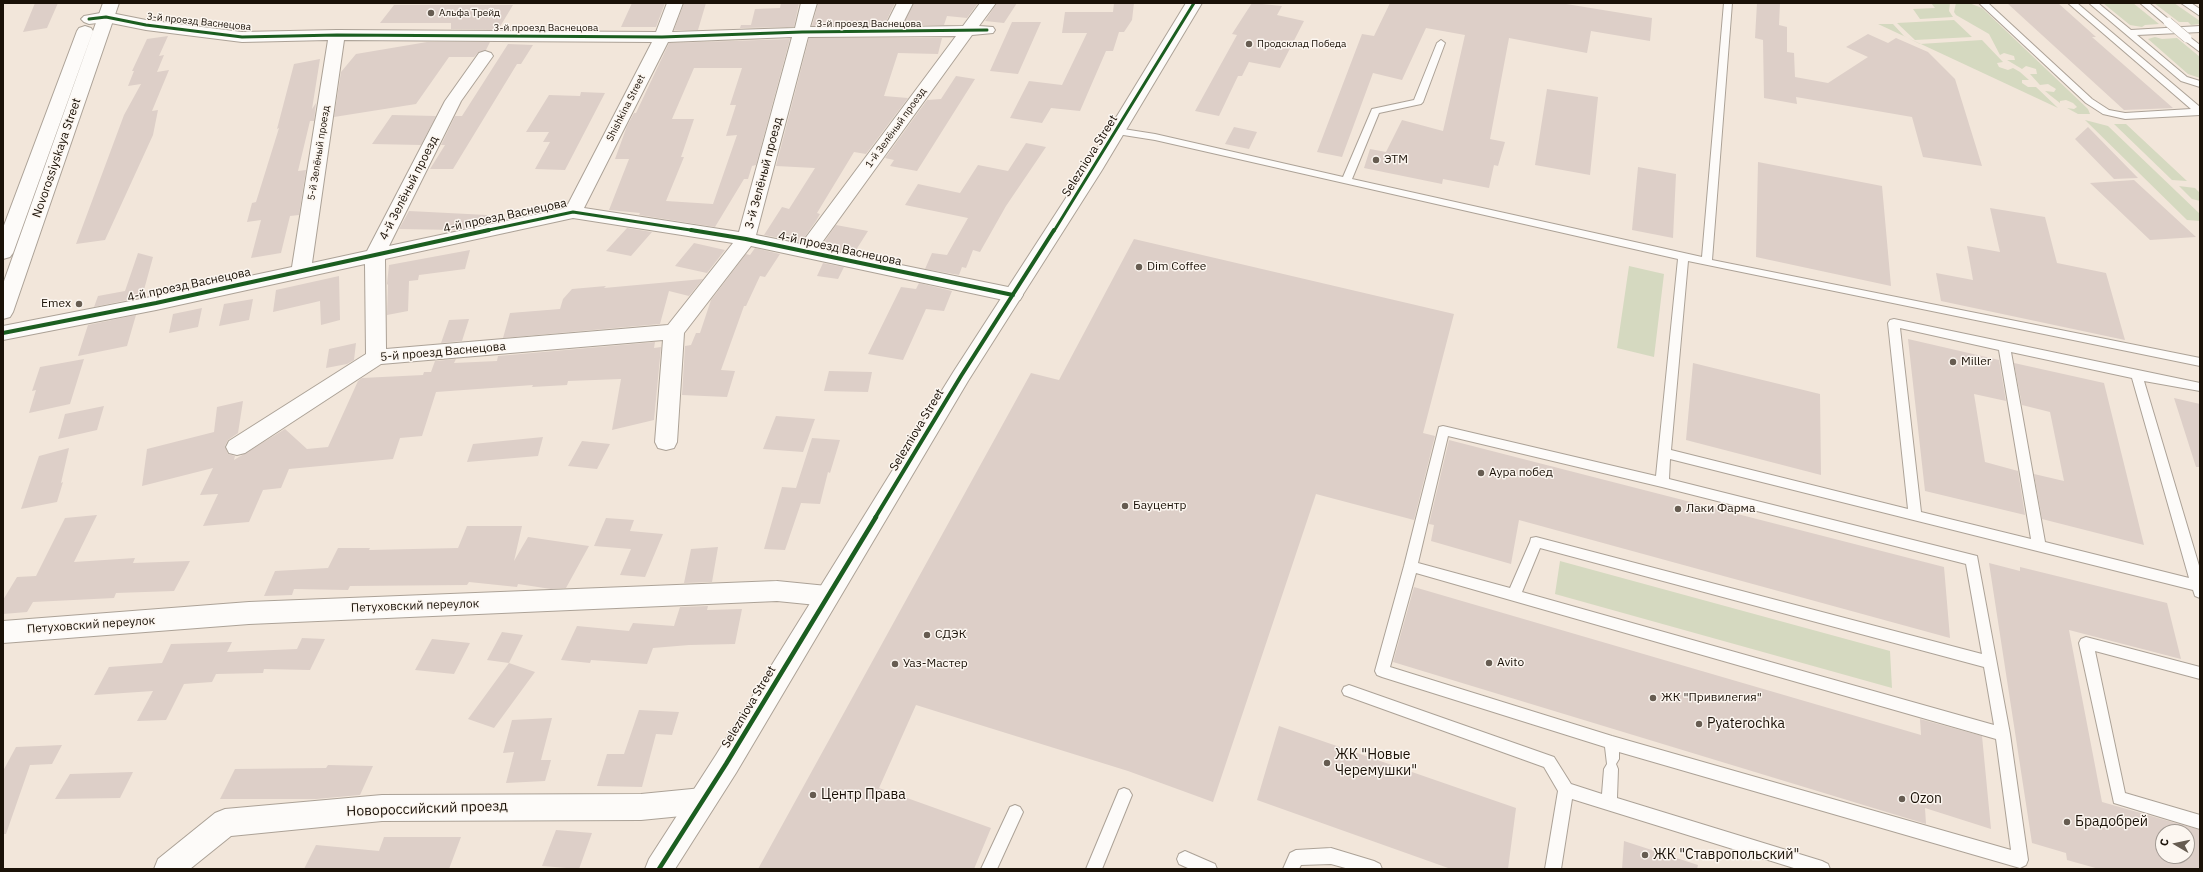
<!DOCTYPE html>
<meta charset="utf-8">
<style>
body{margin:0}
#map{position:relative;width:2203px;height:872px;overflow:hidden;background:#f2e6da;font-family:"IBM Plex Sans",sans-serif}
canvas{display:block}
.frame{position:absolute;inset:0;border:4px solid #1a1107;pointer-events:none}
.north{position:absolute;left:2155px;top:824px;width:40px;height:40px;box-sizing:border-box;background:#fcf6f0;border:1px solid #a29a93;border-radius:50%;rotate:279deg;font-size:11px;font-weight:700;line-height:16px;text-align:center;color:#1a1107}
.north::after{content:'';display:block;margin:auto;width:14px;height:18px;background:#665c51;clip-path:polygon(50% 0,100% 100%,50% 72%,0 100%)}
</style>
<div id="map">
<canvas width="2203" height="872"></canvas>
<div class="frame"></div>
<div class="north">С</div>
</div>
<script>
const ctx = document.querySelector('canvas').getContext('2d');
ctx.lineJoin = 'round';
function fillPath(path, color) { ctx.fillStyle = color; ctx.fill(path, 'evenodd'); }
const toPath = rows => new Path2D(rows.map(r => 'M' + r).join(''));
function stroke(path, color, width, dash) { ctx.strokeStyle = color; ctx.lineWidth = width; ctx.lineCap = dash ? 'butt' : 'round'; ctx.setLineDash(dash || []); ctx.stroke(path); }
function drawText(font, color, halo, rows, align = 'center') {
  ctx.font = font + ' "IBM Plex Sans",sans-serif'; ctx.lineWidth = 3; ctx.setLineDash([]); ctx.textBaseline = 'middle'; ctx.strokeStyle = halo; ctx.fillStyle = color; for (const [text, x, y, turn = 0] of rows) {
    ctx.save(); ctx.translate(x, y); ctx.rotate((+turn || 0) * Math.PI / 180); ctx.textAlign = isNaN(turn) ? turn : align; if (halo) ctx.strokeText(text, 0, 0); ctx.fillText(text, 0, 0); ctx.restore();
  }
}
fillPath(toPath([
 [1931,3,1950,3,1949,11,1953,17,1920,19,1913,9,1935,8],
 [1956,3,1969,3,1982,8,2088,109,2090,114,2078,114,2067,108,2074,109,2077,107,2073,103,2066,100,2060,101,2060,103,2051,96,2045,91,2054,92,2056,89,2048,84,2040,85,2030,74,2037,74,2036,69,2026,66,2022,69,2007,60,2015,60,2014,56,2004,53,2000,55,1989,34,1956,15,1954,12],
 [2103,3,2133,3,2159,24,2145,25,2142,27,2130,25],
 [2154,3,2174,3,2200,21,2200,24,2191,25,2188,22,2179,22],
 [1954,20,1972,37,1915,40,1897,23],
 [1878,24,1893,24,1904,36,1920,44,1982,40,2003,62,1997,63,1999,67,2008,70,2013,68,2020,72,2029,80,2022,80,2022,83,2028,87,2036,87,2058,108],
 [2155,37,2162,39,2177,38,2200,57,2200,78,2188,74,2148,39],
 [2085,120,2108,126,2200,214,2200,221,2187,220],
 [2114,124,2126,124,2187,181,2172,180],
 [2179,186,2195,188,2200,193,2200,201,2192,199],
 [1629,266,1664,274,1654,357,1617,348],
 [1560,561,1890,651,1892,688,1555,594]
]), '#d5d9c0');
fillPath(toPath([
 [35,3,58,3,47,28,23,32],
 [632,3,665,3,656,27,621,27],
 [684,3,706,3,698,30,674,30],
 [781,3,799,3,794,27,740,28,741,25,751,25,755,9,780,8],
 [818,3,895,3,884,26,812,26],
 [914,3,978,3,967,18,947,16,944,25,903,25],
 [997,3,1017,3,1004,23,985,21],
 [1114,3,1134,3,1132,20,1124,32,1119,32,1113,51,1106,51,1080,111,1051,108,1042,123,1010,118,1029,81,1062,85,1087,33,1062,33,1065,12,1113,12],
 [1252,3,1282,6,1277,15,1304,21,1280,68,1249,62,1242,76,1238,76,1219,116,1195,111,1237,35,1232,34],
 [1390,3,1560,3,1652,18,1650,41,1591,31,1587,53,1509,38,1490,139,1505,142,1498,166,1494,165,1489,188,1443,179,1442,184,1364,168,1370,149,1386,152,1402,120,1443,131,1465,35,1426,28,1402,80,1373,73,1342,157,1317,152,1362,34,1374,36],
 [1757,3,1780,3,1779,25,1787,27,1787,52,1794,53,1795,77,1828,83,1868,57,1846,47,1868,34,1888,43,1896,38,1928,52,1955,79,1982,166,1923,157,1912,117,1796,97,1797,104,1764,98,1763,40,1755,38],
 [2007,3,2058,3,2096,37,2092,37,2173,108,2124,110],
 [394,5,513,5,498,30,451,29,451,23,380,23],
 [1012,22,1041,22,1018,74,990,71],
 [168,36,159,56,164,55,157,72,169,70,152,111,158,110,153,135,105,240,76,244,124,115,141,84,128,86,134,71,132,71,147,39],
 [809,38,942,38,938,54,898,53,884,96,908,98,866,154,854,152,817,213,820,214,816,221,801,242,764,235,782,207,789,209,815,168,776,166],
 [790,39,756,165,752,166,748,179,744,179,715,227,639,215,640,213,609,210,629,159,615,159,627,126,634,113,636,113,669,43],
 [694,68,742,68,730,105,736,105,726,136,737,135,713,204,666,201,684,157,681,157,694,119,672,119],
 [427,42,490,42,486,50,479,52,474,57,449,57,416,104,334,117,341,72,356,54],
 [508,44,533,45,521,64,517,64,453,169,430,169,445,145,441,145,455,116,462,116],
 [320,59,312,109,316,103,314,121,310,121,298,171,306,170,299,215,290,216,281,253,251,258,261,220,247,222,252,203,256,202,279,128,277,129,294,64],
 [956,76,975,79,917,171,890,166,894,160,885,158,927,100,941,99],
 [1547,89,1598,97,1590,175,1535,165],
 [581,92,605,93,565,170,535,169,550,142,543,142,549,132,526,132,549,95,580,96],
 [392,115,436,116,421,145,372,144],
 [1234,127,1257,132,1249,149,1225,144],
 [2088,127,2138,178,2114,179,2075,139],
 [1026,143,1046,147,1006,206,980,252,973,250,966,268,962,267,959,275,925,269,932,253,947,255,968,218,905,205,918,184,960,193,978,165,1008,171],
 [1758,162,1882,186,1891,286,1756,257],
 [1638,167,1676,174,1673,238,1632,230],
 [2134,180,2196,237,2150,240,2090,183],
 [1990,208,2045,217,2057,263,2106,273,2125,340,1941,301,1936,273,1973,280,1967,246,2000,252],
 [409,211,487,215,486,224,458,230,399,229],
 [836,225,868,231,856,250,852,250,851,253,830,249,831,246,822,245],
 [627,228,652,232,631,256,606,251],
 [1134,239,1454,314,1423,433,1435,436,1414,520,1316,494,1213,802,1128,771,916,705,879,788,991,828,974,869,758,869,1031,373,1059,380],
 [694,243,725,250,707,273,675,266],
 [755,248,780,254,765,277,760,276,746,306,744,306,721,370,735,371,727,397,682,395,685,346,691,345,696,333,700,333,711,300,746,254,750,255],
 [470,250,465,269,419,275,418,280,409,281,408,311,387,315,388,285,387,284,389,265],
 [138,253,153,257,142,297,94,307,98,296,125,291],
 [823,263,844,267,838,279,817,276],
 [339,276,340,320,321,325,320,301,273,312,276,290],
 [703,279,689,296,669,291,660,324,503,338,510,313,560,309,563,299,572,289,606,286,604,288],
 [919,283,952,291,944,311,926,309,903,360,868,354,901,287,916,289],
 [253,299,249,320,219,326,224,304],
 [202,308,198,327,169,333,173,314],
 [136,315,127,346,78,356,88,325],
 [469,319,462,341,441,343,449,320],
 [1908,339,1999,360,2006,401,1974,394,1985,462,2018,471,2025,515,1925,491],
 [655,342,654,348,661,347,654,420,612,430,621,379,568,381,567,385,532,387,533,385,436,392,422,436,400,438,393,459,289,469,281,488,263,490,249,522,203,526,218,494,200,495,213,468,142,486,147,449,214,432,217,407,243,401,238,433,228,440,225,446,228,454,235,456,234,460,285,429,307,449,328,447,358,381,362,378,423,375,424,372,431,372,435,361,456,359,454,363,497,361,498,356],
 [356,343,354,360,347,364,326,368,329,349],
 [84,359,70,404,29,413,36,390,32,391,40,367],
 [1693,363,1820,394,1821,475,1686,440],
 [2014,363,2104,383,2144,545,2042,519,2034,474,2064,481,2050,412,2022,405],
 [829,371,872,372,868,392,824,391],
 [2174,398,2200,404,2200,467,2196,467],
 [104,406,97,430,58,439,65,414],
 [776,416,815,419,803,452,763,449],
 [543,437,538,456,467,462,473,444],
 [812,438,840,440,830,473,828,472,820,504,801,503,785,550,764,549,782,487,796,488],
 [1449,440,1944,567,1950,638,1519,520,1511,564,1431,541,1434,525,1429,524],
 [582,441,610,444,597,469,568,466],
 [69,448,61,483,63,482,57,502,21,509,39,456],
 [97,515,74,562,135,558,133,563,190,561,174,591,116,593,114,598,33,602,27,612,3,614,3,600,17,577,36,576,65,518],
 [606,518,634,520,630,531,663,534,645,577,620,575,631,549,594,546],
 [467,526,522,526,514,561,528,537,589,546,566,588,551,589,518,584,517,587,469,582,467,585,350,586,348,590,294,589,292,595,264,596,275,571,328,568,338,548,370,548,369,550,458,548],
 [718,547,712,582,684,583,691,549],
 [1989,563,2020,571,2020,567,2167,603,2181,659,2069,630,2102,802,2200,830,2200,869,2099,869,2067,860,2066,853,2032,843],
 [2163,832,2187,832,2187,856,2163,856],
 [1414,587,1921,735,1920,719,1982,736,1991,829,1925,808,1926,824,1393,662],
 [708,606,707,610,742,609,735,644,689,645,653,648,647,664,591,660,590,663,561,660,577,626,629,631,633,623,674,626,680,607],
 [502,632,523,635,509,663,487,660],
 [302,638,325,639,310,670,264,669,263,673,216,674,212,682,184,684,166,720,137,721,153,691,94,695,109,667,162,663,171,644,232,642,227,652,297,649],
 [432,639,470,643,454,674,415,670],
 [509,663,535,672,494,728,468,719],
 [639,710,679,712,672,735,656,734,642,787,597,786,607,754,624,754],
 [552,718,541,760,551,760,545,781,506,783,514,752,503,753,512,720],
 [1279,726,1516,808,1508,869,1451,869,1257,800],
 [62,745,52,764,30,765,6,834,3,834,3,771,16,747],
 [328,765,373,766,360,795,316,799,220,799,235,769,326,768],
 [133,772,120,798,55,799,70,774],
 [556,830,592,833,579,869,542,866],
 [384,837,461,837,449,869,304,869,316,845,379,851],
 [1624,841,1698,865,1697,869,1622,869]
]), '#ddcfc8');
const lane = toPath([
 [1724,3,1732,3,1712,260,2200,358,2200,366,1688,261,1671,450,1908,509,1888,323,1890,320,1894,319,2200,383,2200,391,2144,381,2200,569,2200,598,2195,596,2193,590,1670,459,1669,479,1977,556,2010,734,2028,860,2026,865,2020,868,1619,752,1619,759,1616,764,1618,769,1617,798,1822,861,1828,864,1830,869,1797,869,1572,799,1561,869,1545,869,1558,791,1544,767,1344,695,1342,691,1344,687,1349,685,1554,757,1571,784,1602,794,1604,769,1607,764,1605,747,1382,677,1377,675,1375,671,1404,566,1439,427,1443,426,1656,476,1678,259,1155,140,1117,134,1112,131,1117,128,1155,134,1343,177,1372,109,1414,100,1437,43,1441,40,1445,43,1423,102,1421,104,1379,113,1352,179,1702,257,1724,3],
 [1900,328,1999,350,2031,539,1921,512,1900,328],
 [2011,352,2132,378,2189,578,2045,542,2011,352],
 [1448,436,1662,487,1966,564,1982,654,1536,537,1531,538,1530,542,1510,588,1418,563,1448,436],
 [1540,548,1984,667,1994,725,1522,592,1540,548],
 [1416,573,1996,739,2011,850,1612,736,1390,667,1416,573],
 [1979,3,1988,3,2092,99,2109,110,2125,113,2191,109,2068,3,2077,3,2200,107,2200,115,2125,119,2103,114,2086,103,1979,3],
 [2089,3,2098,3,2131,30,2200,26,2200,32,2137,35,2187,77,2200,81,2200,87,2181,81,2089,3],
 [2140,3,2149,3,2172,22,2165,24,2140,3],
 [2181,3,2191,3,2200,9,2200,16,2181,3],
 [2187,35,2200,45,2200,52,2184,40,2184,36,2187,35],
 [2086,637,2200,667,2200,679,2095,651,2125,793,2200,815,2200,829,2114,803,2079,643,2081,639,2086,637],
 [1124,788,1129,790,1132,795,1102,869,1086,869,1119,790,1124,788],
 [1015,805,1020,807,1023,812,997,869,981,869,1010,807,1015,805],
 [1331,848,1374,861,1380,864,1382,869,1349,869,1331,864,1301,865,1299,869,1283,869,1290,853,1296,850,1331,848],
 [1185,851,1215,864,1217,869,1190,869,1179,864,1177,859,1179,854,1185,851]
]);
const street = toPath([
 [667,3,683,3,672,32,795,28,801,3,817,3,810,27,885,27,897,3,913,3,901,27,963,26,980,3,996,3,979,26,993,27,995,30,993,33,972,35,818,248,1013,288,1020,290,1023,295,1020,300,1013,302,751,246,684,333,677,442,674,448,666,450,658,448,655,442,663,340,381,364,245,453,237,455,229,453,226,447,229,441,366,354,365,264,156,310,3,340,3,326,156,296,292,267,328,40,242,42,146,30,106,22,89,24,84,22,81,19,84,16,106,12,146,20,242,32,337,30,656,32,667,3],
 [956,36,801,244,756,235,808,37,956,36],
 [792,37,739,232,584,208,668,42,792,37],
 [344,40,652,42,566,208,389,246,461,101,493,56,491,53,485,51,479,53,445,101,367,251,312,263,344,40],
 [573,218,733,243,668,325,386,349,385,259,573,218],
 [777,581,827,586,836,589,839,596,836,603,827,606,777,601,249,624,3,643,3,621,249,602,777,581],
 [702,788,712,792,716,801,712,810,702,814,641,820,382,821,231,836,190,869,154,869,158,859,215,813,225,809,382,795,641,794,702,788]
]);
const secondary = toPath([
 [103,3,119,3,13,312,10,317,3,319,3,284,103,3],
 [1186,3,1202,3,1102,170,968,381,736,773,675,869,645,869,649,859,716,755,954,371,1084,170,1186,3],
 [85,26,91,28,93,31,13,253,10,257,3,259,3,228,77,31,79,28,85,26]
]);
stroke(lane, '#aca297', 2);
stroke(street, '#aca297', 2);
stroke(secondary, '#aca297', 2);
fillPath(lane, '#fdfbf9');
fillPath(street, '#fdfbf9');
fillPath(secondary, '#fdfbf9');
const laneBridge = toPath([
 [2168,22,2187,38]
]);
stroke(laneBridge, '#aca297', 10, []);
stroke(laneBridge, '#fdfbf9', 9);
stroke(toPath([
 [89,19,106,17,146,25,242,37,337,35,662,37,802,32,987,30],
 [484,231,573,212,697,231],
 [1054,231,1194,3]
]), '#1b5e20', 3);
stroke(toPath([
 [691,230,746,239,1013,295],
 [3,333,156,303,489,230],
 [875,518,961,376,1054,230]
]), '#1b5e20', 4);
stroke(toPath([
 [659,869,726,764,876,517]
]), '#1b5e20', 4.5);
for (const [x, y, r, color] of [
 [431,13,4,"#665c51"],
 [1249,44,4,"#665c51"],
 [1376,160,4,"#665c51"],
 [1139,267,4,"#665c51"],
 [79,304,4,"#665c51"],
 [1953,362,4,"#665c51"],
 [1481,473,4,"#665c51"],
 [1125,506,4,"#665c51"],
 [1678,509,4,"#665c51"],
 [927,635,4,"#665c51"],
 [1489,663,4,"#665c51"],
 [895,664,4,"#665c51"],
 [1653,698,4,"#665c51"],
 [1699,724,4,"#665c51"],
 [1327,763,4,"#665c51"],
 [813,795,4,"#665c51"],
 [1902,799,4,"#665c51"],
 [2067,822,4,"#665c51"],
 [1645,855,4,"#665c51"]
]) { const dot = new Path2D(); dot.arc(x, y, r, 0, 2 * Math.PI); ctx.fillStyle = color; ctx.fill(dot); stroke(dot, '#fcf6f0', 1.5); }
drawText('10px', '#1a1107', '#fcf6f0', [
 ["Альфа Трейд",439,13],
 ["Продсклад Победа",1257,44]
], 'left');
drawText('10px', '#1a1107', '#fcf6f0', [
 ["3-й проезд Васнецова",199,22,6],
 ["3-й проезд Васнецова",869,24],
 ["3-й проезд Васнецова",546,28],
 ["Shishkina Street",626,108,-63],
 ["1-й Зелёный проезд",896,128,-54],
 ["5-й Зелёный проезд",319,153,-81]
]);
drawText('12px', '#1a1107', '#fcf6f0', [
 ["Selezniova Street",1090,156,-58],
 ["Novorossiyskaya Street",57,158,-71],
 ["3-й Зелёный проезд",764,173,-75],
 ["4-й Зелёный проезд",409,188,-63],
 ["4-й проезд Васнецова",505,216,-12],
 ["4-й проезд Васнецова",840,249,12],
 ["4-й проезд Васнецова",189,285,-12],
 ["5-й проезд Васнецова",443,352,-5],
 ["Selezniova Street",917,430,-59],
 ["Петуховский переулок",415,606,-2],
 ["Петуховский переулок",91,625,-4],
 ["Selezniova Street",749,707,-59]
]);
drawText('12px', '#1a1107', '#fcf6f0', [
 ["ЭТМ",1384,160],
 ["Dim Coffee",1147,267],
 ["Emex",71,304,"right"],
 ["Miller",1961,362],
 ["Аура побед",1489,473],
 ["Бауцентр",1133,506],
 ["Лаки Фарма",1686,509],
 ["СДЭК",935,635],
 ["Avito",1497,663],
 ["Уаз-Мастер",903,664],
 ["ЖК \"Привилегия\"",1661,698]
], 'left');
drawText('14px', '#1a1107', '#fcf6f0', [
 ["Pyaterochka",1707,724],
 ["ЖК \"Новые",1335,755],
 ["Черемушки\"",1335,771],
 ["Центр Права",821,795],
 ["Ozon",1910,799],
 ["Брадобрей",2075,822],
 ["ЖК \"Ставропольский\"",1653,855]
], 'left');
drawText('14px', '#1a1107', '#fcf6f0', [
 ["Новороссийский проезд",427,809,-2]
]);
</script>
